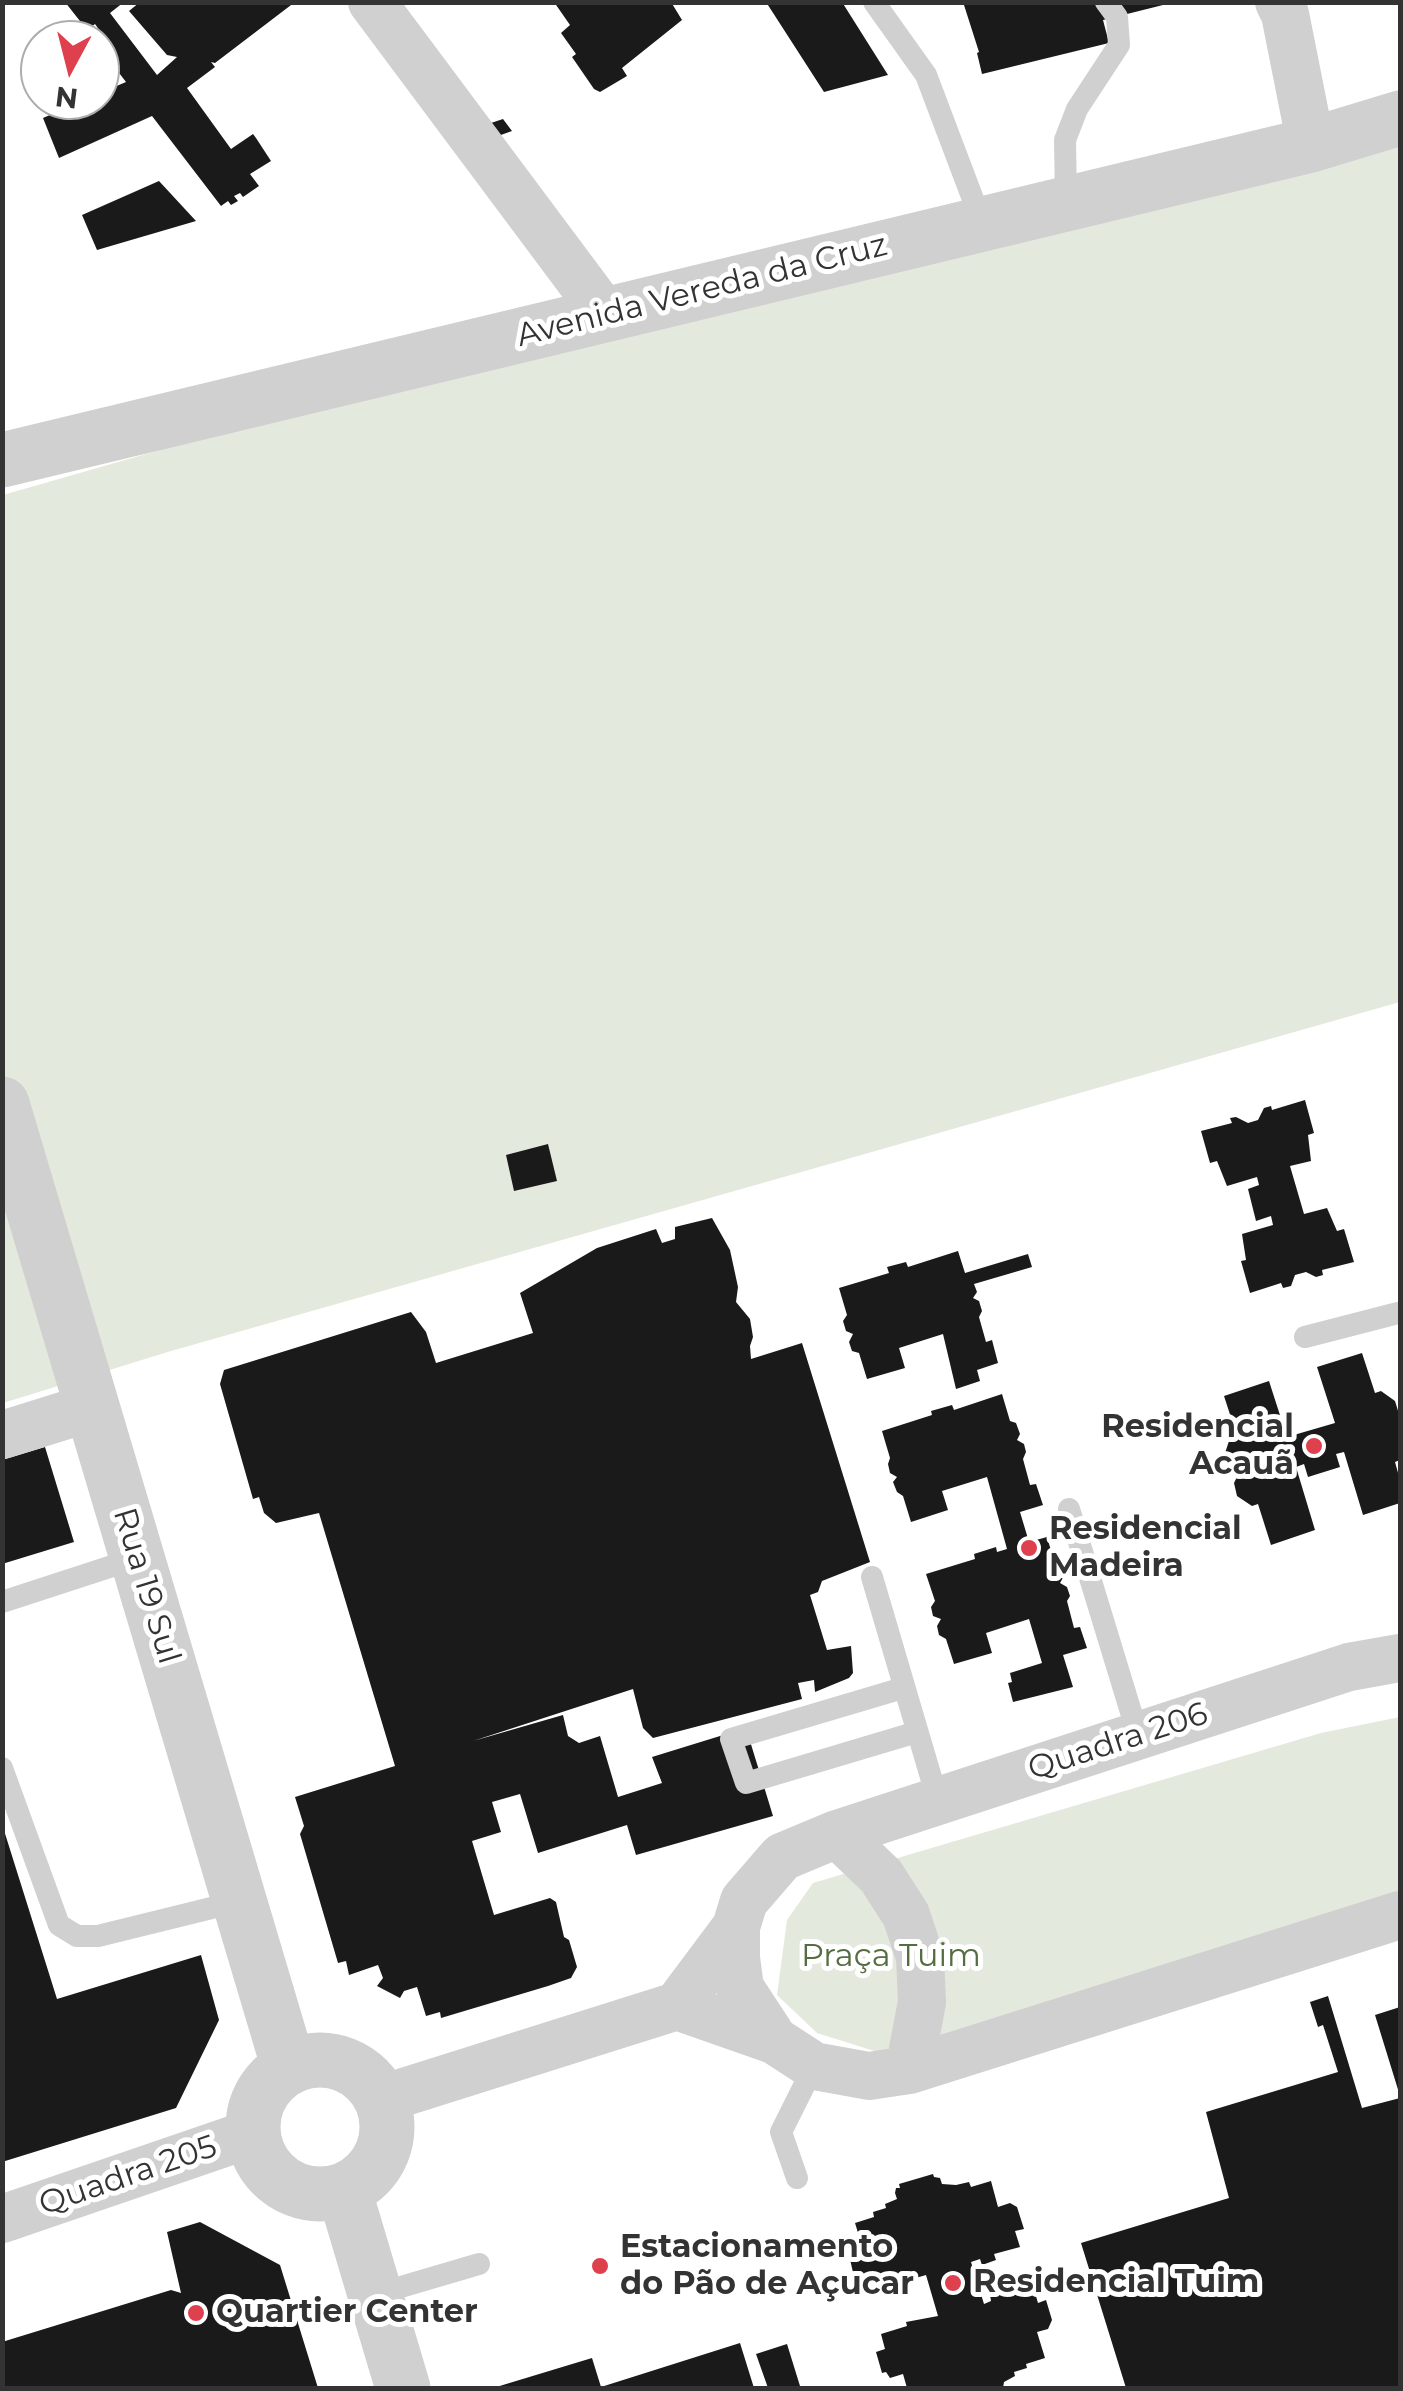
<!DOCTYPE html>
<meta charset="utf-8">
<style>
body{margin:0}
#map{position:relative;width:1403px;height:2391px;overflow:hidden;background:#fff;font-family:Montserrat,sans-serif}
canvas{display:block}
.frame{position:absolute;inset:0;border:5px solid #333;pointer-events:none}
.north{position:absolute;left:20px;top:20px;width:100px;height:100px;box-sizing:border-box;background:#fff;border:2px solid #adadad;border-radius:50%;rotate:187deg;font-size:28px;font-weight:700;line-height:40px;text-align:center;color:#333}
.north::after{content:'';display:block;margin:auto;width:35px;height:45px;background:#de414d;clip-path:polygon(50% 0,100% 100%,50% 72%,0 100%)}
</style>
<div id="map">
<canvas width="1403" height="2391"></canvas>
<div class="frame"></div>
<div class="north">N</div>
</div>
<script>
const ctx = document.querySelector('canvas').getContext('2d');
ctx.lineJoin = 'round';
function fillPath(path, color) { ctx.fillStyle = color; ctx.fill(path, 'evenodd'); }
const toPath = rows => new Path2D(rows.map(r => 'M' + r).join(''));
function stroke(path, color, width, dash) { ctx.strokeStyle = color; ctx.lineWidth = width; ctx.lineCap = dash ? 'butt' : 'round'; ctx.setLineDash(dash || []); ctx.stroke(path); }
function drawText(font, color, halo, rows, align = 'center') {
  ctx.font = font + ' Montserrat,sans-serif'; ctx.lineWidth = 10; ctx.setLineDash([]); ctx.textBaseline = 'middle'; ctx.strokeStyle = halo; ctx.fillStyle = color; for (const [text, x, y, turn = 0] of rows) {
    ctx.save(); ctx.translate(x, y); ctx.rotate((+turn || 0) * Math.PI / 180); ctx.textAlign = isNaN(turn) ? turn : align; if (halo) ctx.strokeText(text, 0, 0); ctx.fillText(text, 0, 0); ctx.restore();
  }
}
fillPath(toPath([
 [1400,137,1400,1002,171,1351,3,1403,3,495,167,448],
 [1400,1717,1400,1891,887,2055,817,2033,777,1995,787,1920,813,1883,1321,1733]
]), '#e3e9dc');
fillPath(toPath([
 [65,2,124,2,110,13,157,75,177,57,167,55,129,11,140,2,295,2,215,63,211,62,215,67,187,88,231,149,253,134,256,138,271,161,250,174,259,186,243,197,240,193,234,196,238,201,231,205,228,201,221,206,152,116,59,158,43,118,84,100,100,100,100,93,126,82,100,48,100,42,105,38,95,24,87,30],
 [554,2,671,2,682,20,622,68,627,76,600,92,594,89,572,57,576,54,561,33,570,25],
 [766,2,842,2,888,75,824,92],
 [970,2,1167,2,1167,4,1103,20,1109,43,982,74,977,53,979,52,964,5],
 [503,119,512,131,498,136,491,123],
 [159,181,196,221,97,250,82,215],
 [1305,1100,1314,1133,1308,1135,1311,1161,1290,1166,1304,1214,1327,1208,1337,1231,1344,1229,1354,1262,1322,1270,1323,1275,1316,1277,1306,1272,1295,1275,1291,1286,1283,1288,1281,1283,1250,1293,1241,1261,1246,1260,1242,1234,1273,1225,1271,1216,1256,1221,1248,1189,1259,1185,1257,1177,1227,1186,1217,1161,1210,1163,1201,1131,1232,1123,1230,1118,1236,1117,1248,1123,1258,1120,1264,1108,1271,1106,1272,1110],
 [548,1144,557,1181,514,1191,506,1155],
 [712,1218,730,1250,738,1287,736,1302,750,1319,753,1337,750,1346,751,1359,802,1343,870,1562,822,1581,818,1592,810,1595,827,1650,851,1646,853,1673,849,1678,815,1692,814,1680,798,1683,802,1699,653,1738,643,1728,633,1689,473,1741,563,1715,568,1736,579,1743,600,1736,618,1797,662,1783,652,1757,746,1728,773,1816,636,1855,627,1825,538,1853,520,1794,492,1802,501,1832,472,1841,494,1915,550,1898,556,1902,564,1937,569,1940,577,1967,571,1978,548,1986,441,2018,440,2012,426,2016,417,1987,404,1991,400,1998,377,1986,383,1978,378,1965,349,1975,346,1961,338,1963,300,1834,304,1826,295,1797,395,1766,319,1513,276,1523,264,1513,259,1497,253,1499,220,1384,224,1370,411,1312,426,1332,436,1363,533,1333,520,1293,597,1248,656,1229,662,1243,675,1239,675,1227],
 [958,1251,965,1273,1028,1254,1032,1267,974,1284,977,1292,973,1298,979,1301,982,1311,979,1317,986,1342,992,1340,998,1363,977,1370,980,1381,956,1389,943,1334,899,1348,905,1368,867,1379,859,1353,852,1351,849,1342,853,1334,846,1331,843,1321,847,1315,839,1288,889,1273,887,1267,906,1262,908,1267],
 [1362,1353,1375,1393,1381,1391,1395,1401,1399,1414,1400,1460,1395,1462,1400,1480,1400,1503,1363,1515,1344,1452,1336,1454,1340,1467,1308,1477,1304,1464,1296,1467,1315,1530,1271,1545,1258,1504,1252,1506,1237,1496,1234,1483,1236,1479,1233,1468,1230,1467,1225,1453,1230,1438,1237,1436,1224,1396,1269,1381,1287,1437,1335,1423,1317,1367],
 [1002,1394,1010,1421,1016,1423,1020,1434,1017,1440,1024,1444,1026,1452,1023,1459,1030,1485,1036,1484,1043,1505,1020,1512,1029,1542,1047,1537,1055,1564,1061,1567,1064,1576,1060,1583,1067,1587,1070,1596,1067,1601,1074,1628,1080,1627,1087,1648,1063,1655,1073,1687,1013,1702,1008,1683,1012,1682,1010,1673,1042,1663,1029,1619,986,1633,992,1653,954,1664,946,1639,939,1635,937,1626,941,1619,933,1616,931,1607,935,1601,926,1574,975,1559,974,1554,996,1547,997,1552,1007,1549,987,1477,942,1491,948,1510,911,1522,903,1496,897,1492,893,1482,897,1477,890,1473,888,1464,890,1458,882,1431,932,1415,931,1411,952,1405,954,1410],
 [45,1447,74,1542,2,1564,2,1460],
 [2,1824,57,1999,201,1955,219,2020,176,2108,2,2162],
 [1328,1996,1362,2108,1400,2098,1400,2388,1126,2388,1081,2243,1229,2198,1206,2112,1338,2072,1323,2025,1318,2027,1310,2002],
 [1400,2007,1400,2096,1375,2015],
 [933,2174,934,2177,940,2178,942,2184,956,2185,969,2182,971,2187,991,2181,998,2207,1010,2203,1017,2207,1024,2229,1015,2231,1020,2247,994,2254,996,2260,982,2265,980,2259,971,2262,984,2304,991,2301,990,2295,1004,2291,1005,2294,1033,2286,1038,2303,1046,2300,1052,2320,1048,2329,1037,2332,1045,2358,1026,2364,1027,2368,1014,2372,1015,2376,1004,2382,1003,2388,907,2388,903,2374,890,2378,886,2372,882,2373,876,2352,885,2349,881,2334,907,2326,906,2322,938,2316,926,2275,909,2280,911,2286,897,2290,895,2285,868,2293,863,2278,855,2281,849,2255,863,2249,855,2223,874,2217,873,2212,886,2208,885,2204,897,2199,895,2193,896,2188,900,2188,899,2184],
 [200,2222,280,2265,318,2388,2,2388,2,2342,171,2290,181,2293,167,2232],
 [740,2343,754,2388,493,2388,592,2358,601,2387],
 [787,2344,800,2386,768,2388,756,2354]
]), '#1a1a1a');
stroke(toPath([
 [874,2,926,75,982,223],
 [1066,204,1065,140,1077,109,1119,45,1117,17,1106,2],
 [1305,1337,1398,1313],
 [1069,1509,1138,1735],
 [872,1577,938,1801],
 [2,1602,137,1558],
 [903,1688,731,1739,746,1783,917,1732],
 [2,1768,59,1925,77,1936,98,1936,240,1901],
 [797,2178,781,2132,814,2066],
 [377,2294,479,2264]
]), '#d0d0d0', 22);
stroke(toPath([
 [372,2,605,314],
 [1279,2,1285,14,1311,145],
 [2,1435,92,1407],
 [1400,1658,1349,1667,837,1834,782,1857,744,1901,736,1927,736,1958,740,1988,774,2040,814,2066,869,2076,909,2070,1400,1915],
 [837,1834,881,1876,906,1915,920,1957,922,2002,909,2070],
 [677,2006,774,2040],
 [382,2099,677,2006,736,1927],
 [2,2219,253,2133]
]), '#d0d0d0', 48);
stroke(toPath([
 [2,460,1311,145,1400,118],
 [2,1104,289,2068],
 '253 2127a67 67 0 1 1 134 0a67 67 0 1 1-134 0Z',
 [344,2190,403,2388]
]), '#d0d0d0', 55);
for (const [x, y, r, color] of [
 [1314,1446,10,"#de414d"],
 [1029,1548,10,"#de414d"],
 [600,2266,10,"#de414d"],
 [953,2283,10,"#de414d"],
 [196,2313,10,"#de414d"]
]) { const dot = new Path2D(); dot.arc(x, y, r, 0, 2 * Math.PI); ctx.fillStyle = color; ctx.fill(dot); stroke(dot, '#fff', 4); }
drawText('32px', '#333', '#fff', [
 ["Avenida Vereda da Cruz",702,291,-14],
 ["Rua 19 Sul",146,1586,73],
 ["Quadra 206",1118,1742,-18],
 ["Quadra 205",128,2176,-19]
]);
drawText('bold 32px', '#333', '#fff', [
 ["Residencial",1294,1428,"right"],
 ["Acauã",1294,1465,"right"],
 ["Residencial",1049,1530],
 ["Madeira",1049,1567],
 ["Estacionamento",620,2248],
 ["do Pão de Açucar",620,2285],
 ["Residencial Tuim",973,2283],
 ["Quartier Center",216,2313]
], 'left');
drawText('32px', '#566d41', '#fff', [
 ["Praça Tuim",891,1957]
]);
</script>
